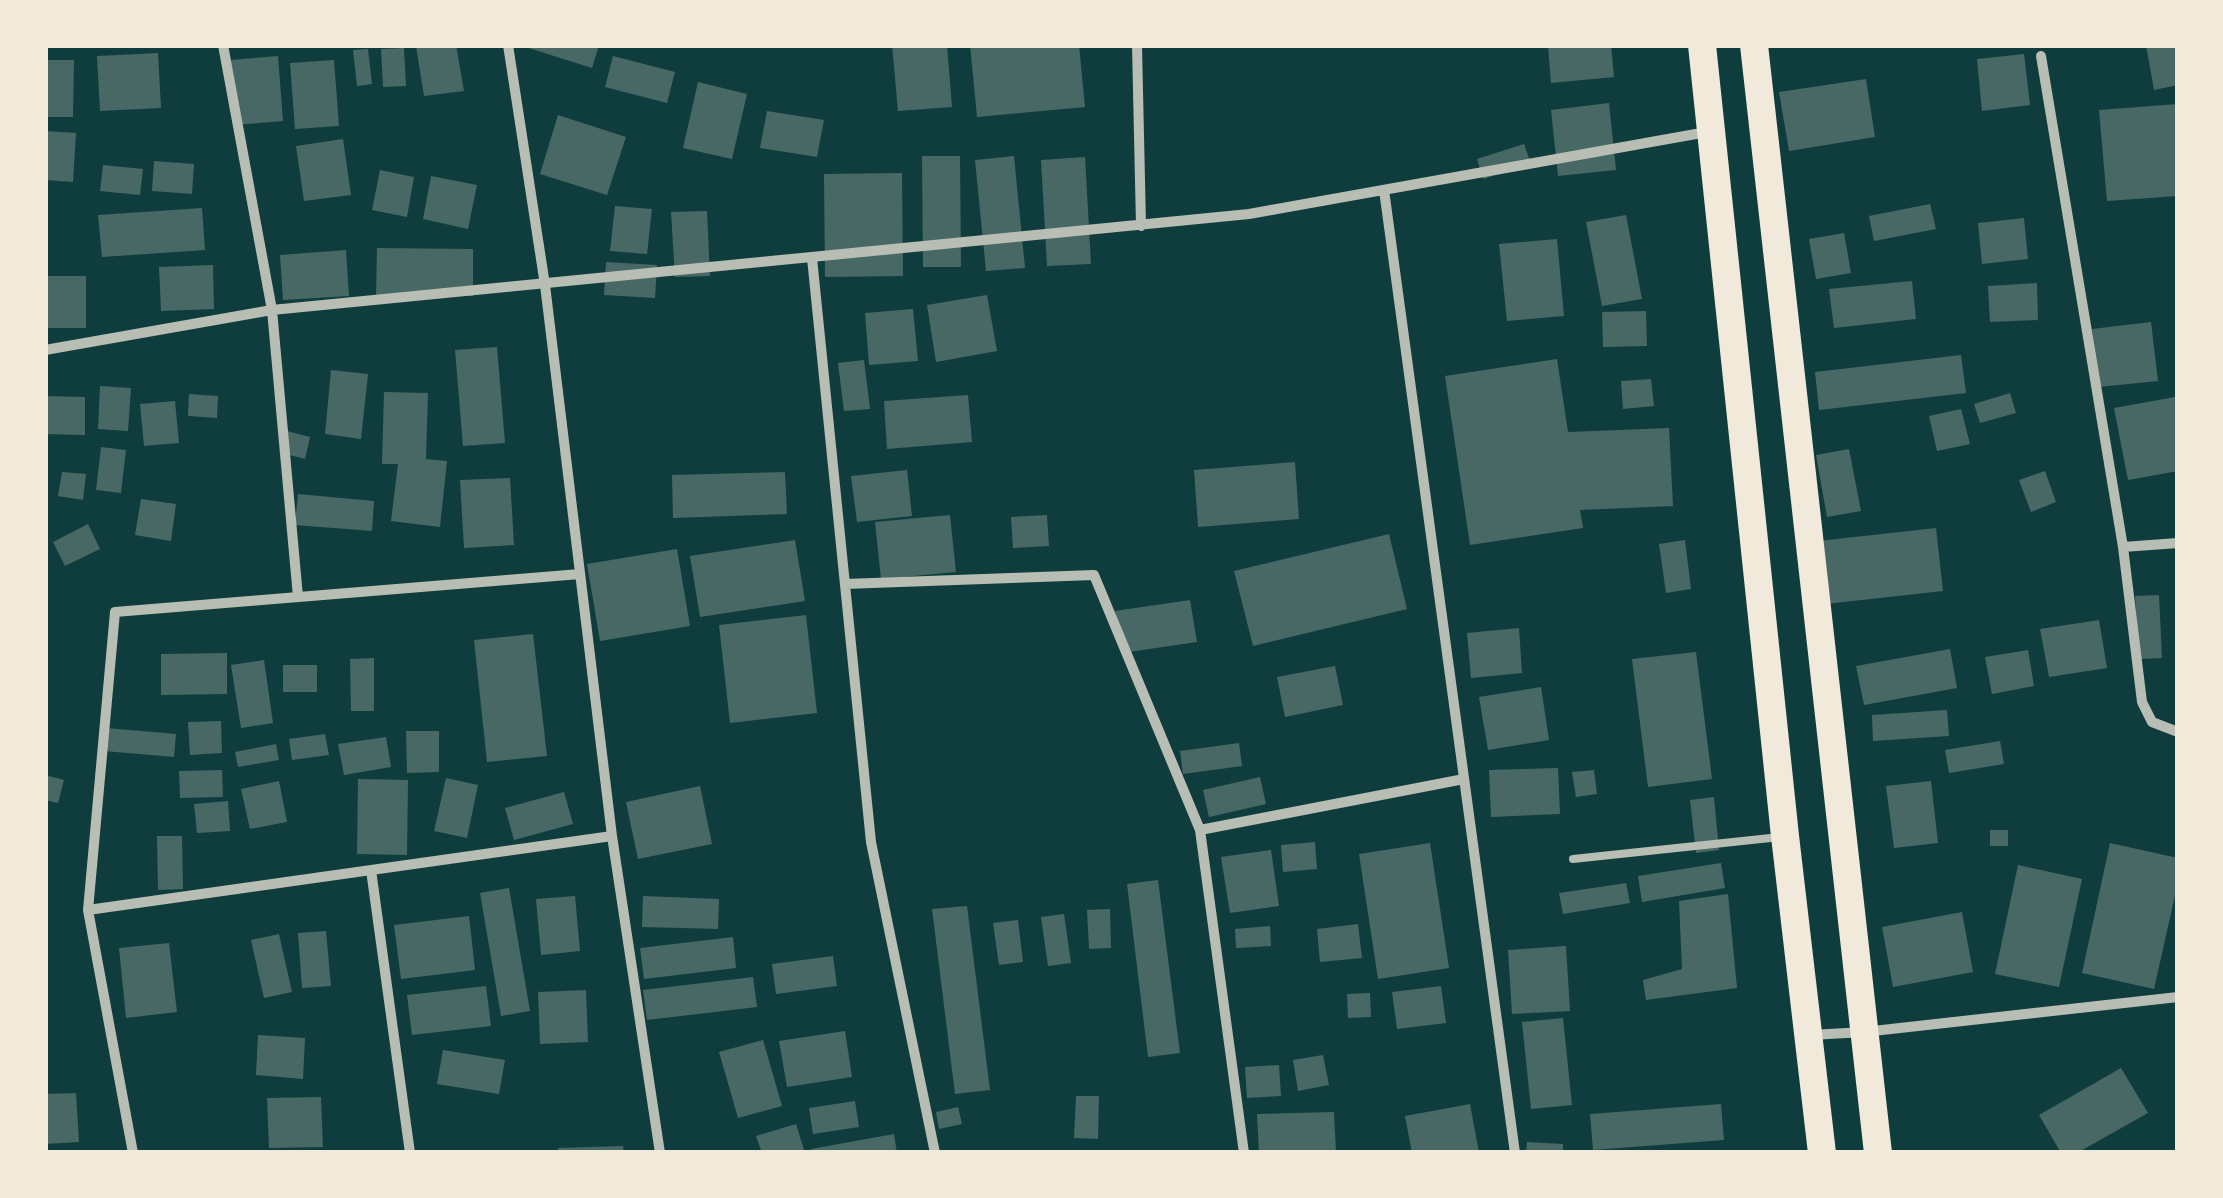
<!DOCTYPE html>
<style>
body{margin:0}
#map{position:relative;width:2223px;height:1198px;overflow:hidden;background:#0f3d3e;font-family:"Times New Roman",serif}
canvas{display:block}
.frame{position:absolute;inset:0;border:48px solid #f1e9da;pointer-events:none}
</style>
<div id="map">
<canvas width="2223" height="1198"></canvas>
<div class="frame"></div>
</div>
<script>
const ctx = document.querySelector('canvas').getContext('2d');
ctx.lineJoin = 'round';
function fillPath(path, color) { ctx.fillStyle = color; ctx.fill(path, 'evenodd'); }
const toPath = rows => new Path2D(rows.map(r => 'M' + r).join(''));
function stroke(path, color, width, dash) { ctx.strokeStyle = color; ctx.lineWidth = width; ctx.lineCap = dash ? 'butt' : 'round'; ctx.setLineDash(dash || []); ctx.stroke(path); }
fillPath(toPath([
 [456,45,464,91,424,96,416,46],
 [519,45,599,45,592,68],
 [892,45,947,45,952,107,898,111],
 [970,45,1079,45,1085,107,977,117],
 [1548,45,1611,45,1614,77,1551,83],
 [2146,45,2178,45,2178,85,2154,90],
 [404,48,406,86,383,87,381,49],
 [368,49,372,84,357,86,353,50],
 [158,53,161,108,100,111,97,56],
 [2024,54,2030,105,1982,111,1977,59],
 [278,56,283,121,236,125,230,60],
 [613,56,675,72,667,103,605,87],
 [45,60,74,60,73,117,45,117],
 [334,60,339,126,295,129,290,63],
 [1866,79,1875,137,1789,151,1779,92],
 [698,82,747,94,732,159,683,148],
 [1609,103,1616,170,1558,176,1551,110],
 [2178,104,2178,196,2107,201,2099,110],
 [767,111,824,120,817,157,760,148],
 [558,115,626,137,607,195,540,174],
 [45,131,76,133,73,182,45,180],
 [343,139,351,195,304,201,296,146],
 [1524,144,1531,164,1483,179,1477,159],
 [922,156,960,156,961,267,923,267],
 [1014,156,1025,268,986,271,975,160],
 [1085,157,1091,264,1047,266,1041,160],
 [154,161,194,164,192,194,152,191],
 [103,165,143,169,140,195,100,191],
 [380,170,414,177,407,217,372,210],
 [902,173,903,276,825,277,824,174],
 [431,176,477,185,468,229,423,219],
 [1930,204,1936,229,1874,241,1869,216],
 [615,206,652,209,647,254,610,251],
 [202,208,205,250,102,257,98,215],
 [707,211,710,276,675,277,671,212],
 [1626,215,1642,299,1602,306,1586,222],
 [2024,218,2028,259,1982,264,1978,223],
 [1844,233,1851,273,1816,279,1809,239],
 [1557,239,1564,316,1507,321,1499,244],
 [377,248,473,249,473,296,376,295],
 [346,250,349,296,283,300,280,255],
 [606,262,657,265,655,298,604,295],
 [213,265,214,309,161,311,159,267],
 [45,276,86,276,86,328,45,328],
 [1912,281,1916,319,1834,328,1829,289],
 [2037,283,2038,320,1990,322,1988,286],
 [987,295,997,351,936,362,927,305],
 [913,309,918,361,869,365,865,313],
 [1646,311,1647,346,1603,347,1602,312],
 [2151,322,2158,381,2099,387,2092,329],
 [497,347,505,443,463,446,455,350],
 [1961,355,1966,393,1819,410,1815,372],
 [1557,359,1568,432,1669,428,1673,506,1580,510,1583,528,1470,545,1445,376],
 [864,360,870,409,844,411,838,363],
 [331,370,368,374,361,439,325,434],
 [1651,379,1654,406,1623,409,1621,381],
 [100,386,131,388,128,431,98,429],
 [384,392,428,393,426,459,447,461,440,527,391,521,398,464,382,464],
 [2010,393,2016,413,1980,423,1974,404],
 [189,394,218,396,217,418,188,416],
 [968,395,972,442,887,449,884,401],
 [45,396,85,397,85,435,45,434],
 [2175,397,2178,471,2128,480,2114,408],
 [175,401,179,443,144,446,140,404],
 [1961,409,1970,444,1937,451,1929,416],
 [287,431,310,437,305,459,282,453],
 [101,447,126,450,121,493,96,490],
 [1849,449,1861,511,1827,517,1816,455],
 [1295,462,1299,519,1198,527,1194,470],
 [907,470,912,516,857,522,851,476],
 [2045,471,2056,502,2031,512,2019,480],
 [62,472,86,474,83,500,58,496],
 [785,472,787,514,673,518,672,475],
 [510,478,514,545,464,548,460,480],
 [298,494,374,501,372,531,295,525],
 [141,499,176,504,171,541,135,535],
 [950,515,956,572,881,579,875,522],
 [1047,515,1049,546,1013,548,1011,517],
 [88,524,100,549,65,566,53,542],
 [1936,528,1943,591,1825,604,1818,541],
 [1389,534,1407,609,1253,646,1234,571],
 [795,540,805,601,700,617,690,556],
 [1685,540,1691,589,1666,593,1659,544],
 [677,549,690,626,600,641,587,564],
 [2159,595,2162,658,2139,659,2135,596],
 [1190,600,1197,642,1122,653,1115,611],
 [806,615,817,713,730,723,719,625],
 [2099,620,2107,668,2049,677,2040,629],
 [1519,628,1522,673,1471,678,1467,633],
 [533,634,547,756,487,762,474,640],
 [1950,649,1957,688,1864,705,1856,666],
 [2028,650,2034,686,1992,694,1985,657],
 [1696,652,1712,779,1648,787,1632,659],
 [227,653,227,694,161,695,161,654],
 [374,658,374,711,351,711,350,659],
 [264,660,273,723,241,728,231,665],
 [283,665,317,665,317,692,283,692],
 [1335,666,1343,705,1285,717,1277,677],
 [1541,687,1549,740,1488,750,1479,697],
 [1947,710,1949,736,1873,741,1872,715],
 [221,721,222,753,190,755,188,722],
 [106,728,176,734,174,757,104,751],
 [406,731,439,731,439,772,407,773],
 [325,734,329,755,292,760,289,739],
 [386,737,391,767,344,775,338,744],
 [2000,741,2004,764,1949,773,1945,750],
 [1239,743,1242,766,1183,774,1180,751],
 [276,744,279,760,238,767,235,752],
 [1558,768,1560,814,1491,817,1489,770],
 [222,770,223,797,180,798,179,771],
 [1594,770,1597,794,1576,797,1572,772],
 [45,775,64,780,58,803,45,800],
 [1260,777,1266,804,1209,817,1203,790],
 [446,778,478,785,467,838,434,831],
 [358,779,408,780,407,855,357,854],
 [279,781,287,822,250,829,241,789],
 [1931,781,1938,843,1894,848,1886,786],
 [700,786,712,844,638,859,626,802],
 [564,792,573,824,514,840,505,808],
 [1714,797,1719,850,1696,853,1690,800],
 [228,801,230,831,197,833,194,804],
 [1990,830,2008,830,2008,846,1990,846],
 [157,836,182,836,183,889,158,890],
 [1315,842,1317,869,1283,872,1281,845],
 [1430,843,1449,968,1378,979,1359,854],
 [2110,843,2178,858,2178,882,2154,989,2082,973],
 [1271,850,1279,906,1230,913,1221,857],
 [1721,863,1725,888,1642,902,1638,876],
 [2018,865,2082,879,2059,987,1995,974],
 [1158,880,1180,1053,1148,1057,1127,884],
 [1626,883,1630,903,1563,914,1559,893],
 [509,888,530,1011,501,1016,480,893],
 [1728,894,1737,988,1646,1000,1643,980,1682,969,1679,901],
 [575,896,580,951,541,955,536,899],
 [643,896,719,899,718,929,642,927],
 [967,906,990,1090,955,1094,932,909],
 [1110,909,1111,948,1089,949,1087,910],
 [1962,912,1973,972,1893,987,1882,927],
 [1064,914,1071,963,1048,966,1041,917],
 [469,916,475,970,401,979,394,925],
 [1018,920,1023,962,999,965,993,923],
 [1358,924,1362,958,1320,962,1317,929],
 [1270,926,1271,946,1236,948,1235,929],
 [326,931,331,986,302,988,298,933],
 [279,934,292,992,264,998,251,940],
 [733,937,736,968,644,979,640,948],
 [169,943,177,1012,126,1018,119,948],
 [1566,946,1570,1011,1512,1014,1508,950],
 [833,956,837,986,776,994,772,964],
 [753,977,757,1007,647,1020,643,990],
 [486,986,491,1026,412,1035,407,995],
 [1441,986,1446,1023,1397,1029,1392,992],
 [586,990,588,1042,540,1044,538,992],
 [1370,993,1371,1017,1348,1018,1347,994],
 [1563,1018,1572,1105,1531,1109,1522,1022],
 [845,1031,852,1077,787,1087,779,1041],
 [258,1035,305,1038,303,1079,256,1075],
 [763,1040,782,1106,738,1118,719,1052],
 [443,1050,505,1060,499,1094,437,1084],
 [1323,1055,1329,1085,1298,1091,1293,1060],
 [1279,1065,1281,1096,1247,1098,1245,1067],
 [2121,1068,2148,1113,2077,1153,2061,1153,2039,1115],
 [76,1093,79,1142,45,1144,45,1094],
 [1076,1096,1099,1096,1098,1139,1074,1138],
 [321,1097,323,1147,269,1148,267,1098],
 [855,1101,859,1127,813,1134,809,1108],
 [1470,1104,1479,1153,1412,1153,1405,1116],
 [1721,1104,1724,1140,1593,1150,1590,1114],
 [958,1107,962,1124,939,1129,936,1112],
 [1334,1112,1336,1153,1259,1153,1257,1114],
 [796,1124,805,1153,762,1153,756,1136],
 [894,1134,897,1153,812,1153,811,1149],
 [1527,1142,1563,1144,1563,1153,1526,1153],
 [623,1146,624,1153,558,1153,558,1148]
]), '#486865');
stroke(toPath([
 [1573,859,1780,837]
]), '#b8beb3', 8);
stroke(toPath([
 [223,45,272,310,298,597],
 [508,45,545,285,612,836,660,1153],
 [1137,45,1141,226],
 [2041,56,2123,547,2142,702,2152,722,2178,732],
 [1384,190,1515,1153],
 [812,258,871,842,935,1153],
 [45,350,272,310,1249,214,1707,132],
 [2123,547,2178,543],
 [845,584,1094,575,1200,830,1244,1153],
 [1200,830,1464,779],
 [371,870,410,1153],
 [88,910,115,612,580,574],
 [1811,1035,1864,1032,2178,997],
 [133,1153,88,910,612,836]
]), '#b8beb3', 10);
stroke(toPath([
 [1702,45,1785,836,1822,1153],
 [1754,45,1878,1153]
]), '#f1e9da', 28);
</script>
